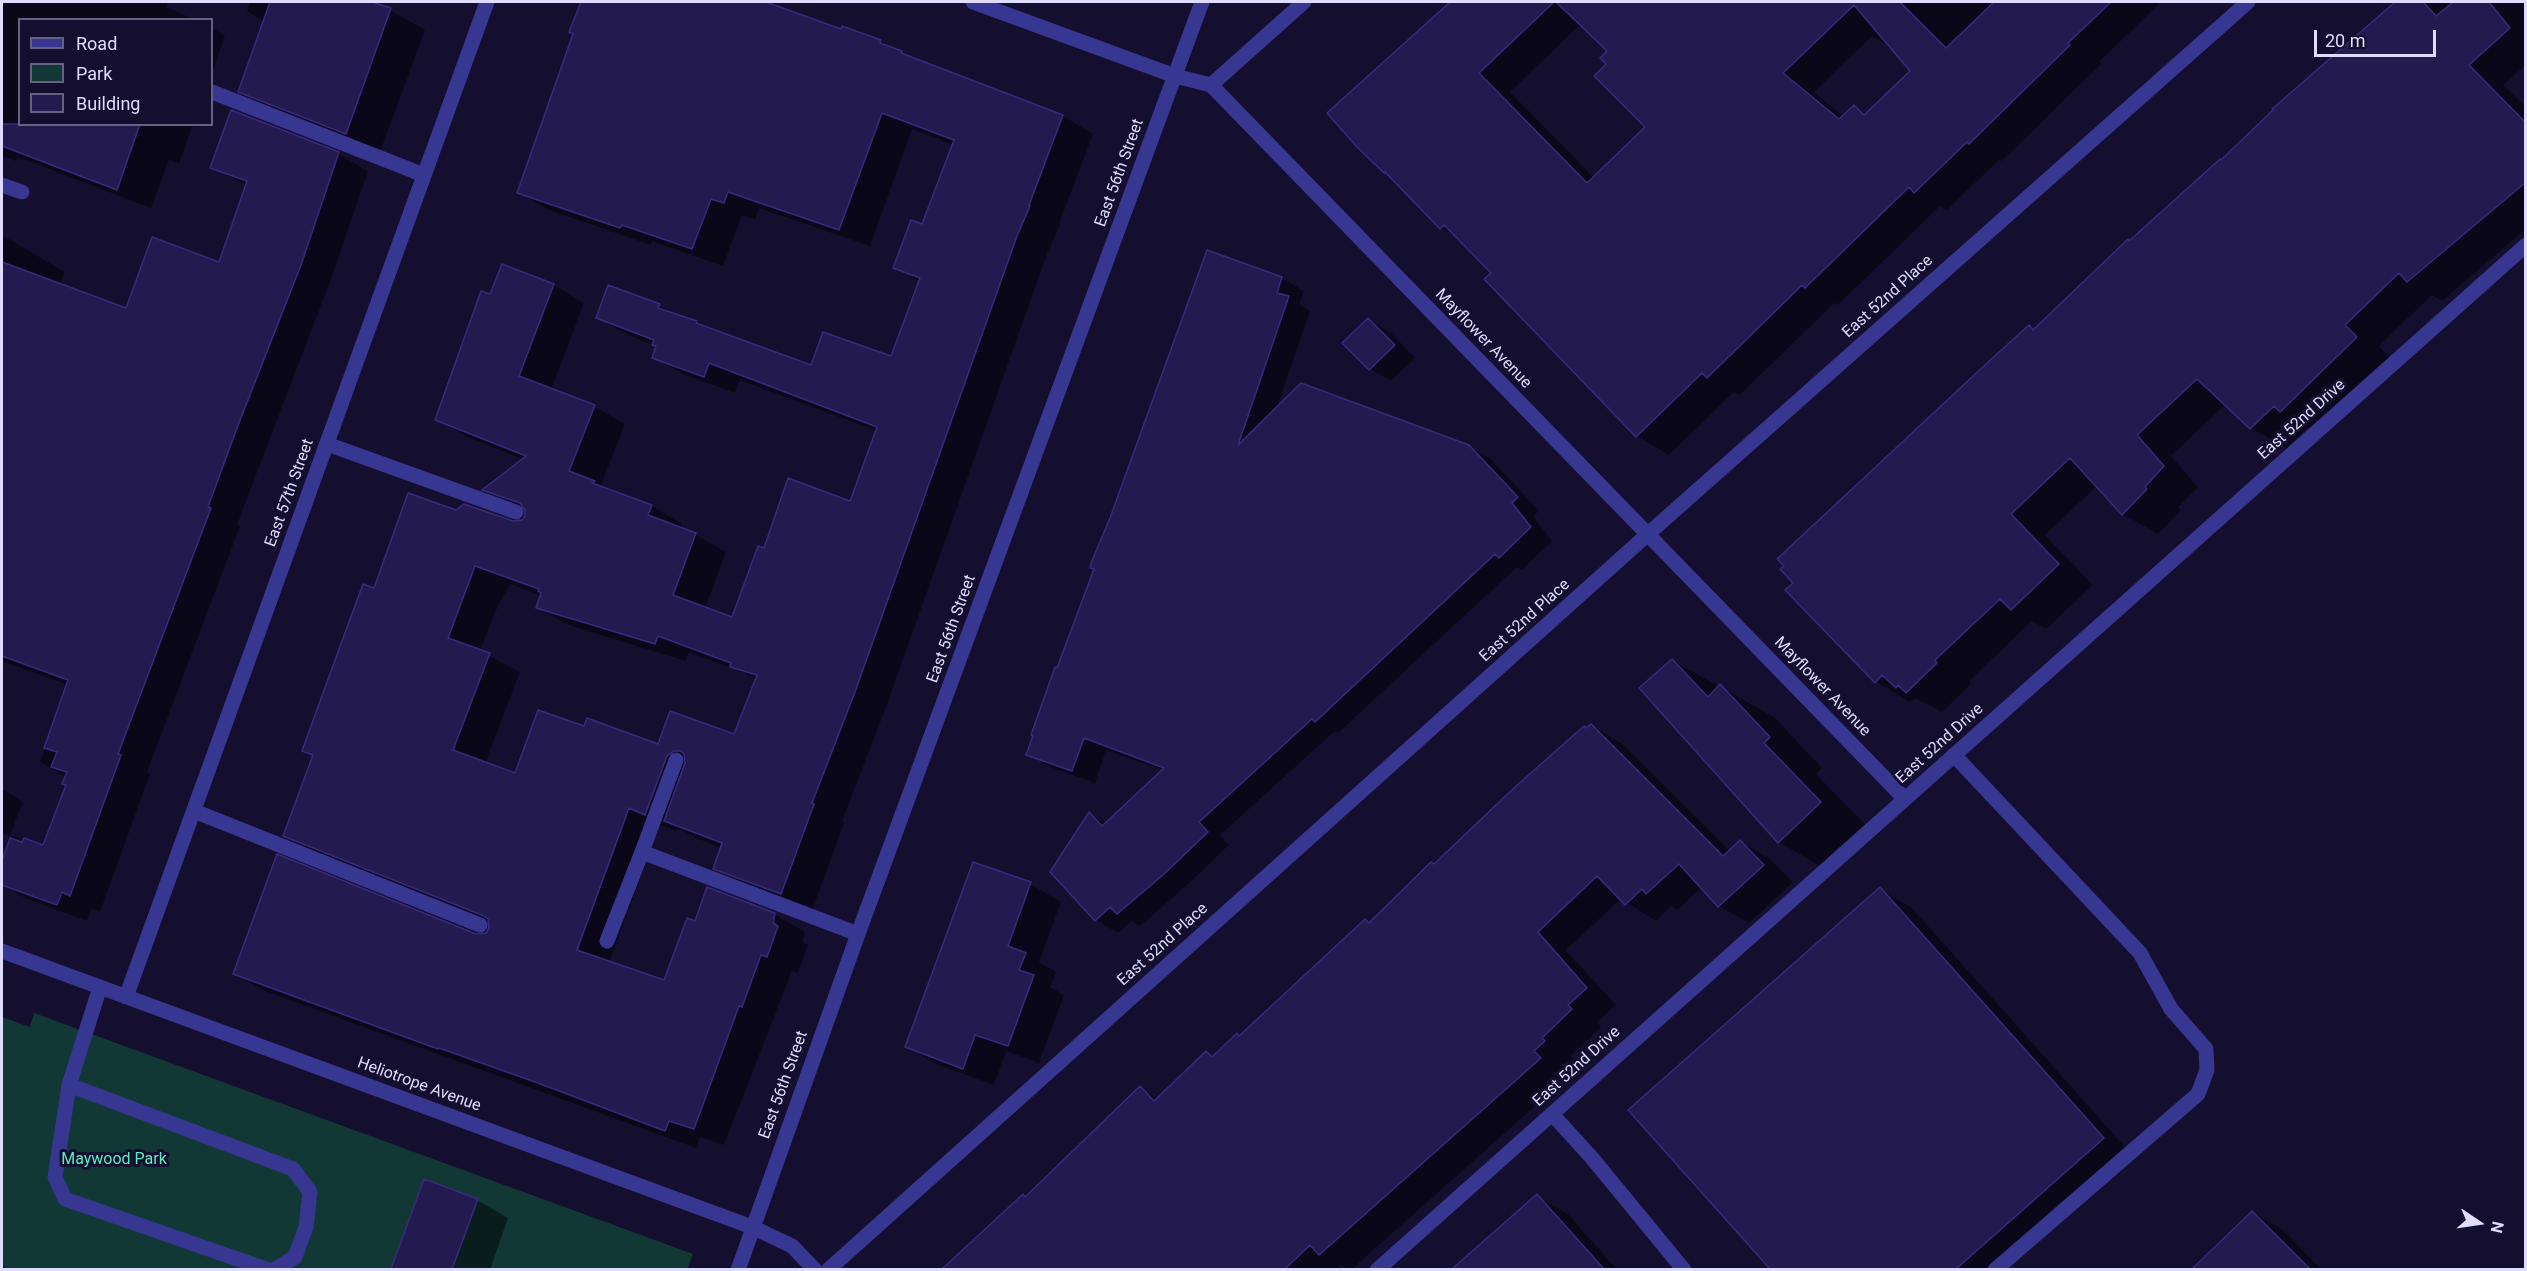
<!DOCTYPE html>
<style>
body{margin:0}
#map{position:relative;width:2527px;height:1271px;overflow:hidden;background:#140f2e;font-family:Roboto,sans-serif}
canvas{display:block}
.frame{position:absolute;inset:0;border:3px solid #dfdcff;pointer-events:none}
.legend{position:absolute;left:18px;top:18px;width:195px;height:108px;box-sizing:border-box;background:#140f2e;border:2px solid #656182;margin:0;padding:8px 10px;list-style:none;font-size:18px;color:#dfdcff}
.legend li{display:flex;align-items:center;gap:12px;height:30px}
.legend b{width:30px;border:2px solid #656182}
.north{position:absolute;left:2449px;top:1193px;width:60px;height:60px;-webkit-text-stroke:4px #140f2e;paint-order:stroke;rotate:103deg;font-size:16px;font-weight:700;line-height:24px;text-align:center;color:#dfdcff}
.north::after{content:'';display:block;margin:auto;width:21px;height:27px;background:#dfdcff;clip-path:polygon(50% 0,100% 100%,50% 72%,0 100%)}
.scale{position:absolute;left:2314px;top:30px;width:122px;height:27px;box-sizing:border-box;border:3px solid #dfdcff;border-top:0;padding-left:8px;font-size:18px;line-height:21px;white-space:nowrap;color:#dfdcff;-webkit-text-stroke:4px #140f2e;paint-order:stroke}
</style>
<div id="map">
<canvas width="2527" height="1271"></canvas>
<div class="frame"></div>
<ul class="legend">
<li><b style="height:8px;background:#373690"></b>Road</li>
<li><b style="height:16px;background:#123836"></b>Park</li>
<li><b style="height:16px;background:#231a50"></b>Building</li>
</ul>
<div class="north">N</div>
<div class="scale">20 m</div>
</div>
<script>
const ctx = document.querySelector('canvas').getContext('2d');
ctx.lineJoin = 'round';
function fillPath(path, color) { ctx.fillStyle = color; ctx.fill(path, 'evenodd'); }
const toPath = rows => new Path2D(rows.map(r => 'M' + r).join(''));
function stroke(path, color, width, dash) { ctx.strokeStyle = color; ctx.lineWidth = width; ctx.lineCap = dash ? 'butt' : 'round'; ctx.setLineDash(dash || []); ctx.stroke(path); }
function drawText(font, color, halo, rows, align = 'center') {
  ctx.font = font + ' Roboto,sans-serif'; ctx.lineWidth = 6; ctx.setLineDash([]); ctx.textBaseline = 'middle'; ctx.strokeStyle = halo; ctx.fillStyle = color; for (const [text, x, y, turn = 0] of rows) {
    ctx.save(); ctx.translate(x, y); ctx.rotate((+turn || 0) * Math.PI / 180); ctx.textAlign = isNaN(turn) ? turn : align; if (halo) ctx.strokeText(text, 0, 0); ctx.fillText(text, 0, 0); ctx.restore();
  }
}
fillPath(toPath([
 [34,1013,693,1254,687,1270,2,1270,2,1017,30,1027]
]), '#123836');
fillPath(toPath([
 [2,2,168,2,166,7,196,20,20,20,20,124,193,124,179,164,169,160,151,208,18,157,16,161,5,157,2,160],
 [250,2,369,2,390,10,425,30,380,152,274,111,239,91,264,22,247,11],
 [585,2,777,2,775,6,841,31,880,41,917,61,1063,116,1093,134,1059,224,1060,225,1047,254,885,710,842,821,844,823,812,911,746,886,715,868,722,848,696,838,678,828,676,831,660,825,609,963,665,982,696,923,774,914,805,932,803,942,808,945,798,973,792,971,724,1145,700,1137,696,1148,265,991,234,973,486,934,491,928,490,923,316,853,285,836,314,756,304,750,375,590,456,512,513,523,523,521,526,516,527,511,485,489,524,460,468,437,437,420,503,266,554,285,584,303,551,390,595,407,625,424,601,485,652,506,682,524,680,529,696,535,726,552,705,608,733,619,765,550,851,503,877,431,740,380,735,393,685,375,654,357,658,347,628,335,598,318,659,306,707,329,812,366,892,358,920,281,895,267,923,226,954,145,912,129,870,246,759,208,755,220,742,215,723,266,652,241,651,245,549,210,519,192],
 [510,584,542,596,537,607,568,625,686,661,689,652,742,672,756,680,735,736,659,746,585,728,516,775,485,764,520,672,480,651,495,612],
 [1453,2,2165,2,2161,2,2099,62,2101,64,2002,161,1999,160,1947,210,1940,206,1838,305,1834,303,1740,395,1734,392,1669,455,1637,436,1486,279,1493,273,1458,237,1441,228,1392,177,1385,172,1329,113],
 [1581,24,1609,51,1608,64,1647,127,1594,178,1510,92],
 [1872,36,1891,47,1912,71,1867,114,1854,107,1844,117,1814,92],
 [2396,2,2526,2,2526,65,2503,85,2526,107,2526,233,2524,235,2521,233,2442,301,2432,295,2379,346,2390,358,2315,431,2308,427,2286,448,2251,428,2226,404,2171,456,2198,487,2178,507,2181,510,2158,534,2123,514,2097,486,2045,535,2093,585,2046,629,2032,621,1969,681,1971,684,1942,712,1915,698,1910,702,1876,682,2029,327,2035,330,2130,242,2222,162,2274,109],
 [212,28,225,36,212,73],
 [338,154,368,171,330,282,267,446,237,525,240,526,147,772,150,774,100,912,92,908,87,921,25,898,2,884,2,865,12,837,2,833,2,789,23,802,10,835,44,847,67,785,66,777,40,762,68,685,2,661,2,235,65,272,60,285,127,310,220,264,247,186,212,167],
 [1282,278,1304,291,1299,304,1310,311,1276,410,1468,446,1491,459,1539,511,1533,516,1552,541,1522,570,1517,567,1338,733,1335,731,1220,835,1229,845,1185,887,1140,926,1131,921,1118,933,1096,920,1089,814,1106,824,1163,770,1106,750,1095,783,1050,767,1028,754,1058,670],
 [1369,320,1390,332,1415,358,1391,381,1370,369],
 [1672,660,1774,717,1822,768,1816,774,1873,833,1832,873,1779,842],
 [1591,725,1621,743,1730,851,1740,841,1770,859,1793,882,1749,923,1719,906,1702,887,1677,910,1671,906,1656,921,1621,899,1566,950,1616,1005,1597,1022,1601,1027,1571,1056,1573,1058,1563,1069,1569,1076,1351,1270,1340,1265,1336,1270,944,1270,1023,1196,1026,1198,1140,1088,1159,1099,1206,1052,1214,1057,1240,1037],
 [1030,884,1061,902,1039,962,1056,972,1050,987,1064,995,1039,1063,1006,1051,994,1085,938,1065,907,1047],
 [1880,889,1911,907,2134,1157,2006,1270,1772,1270,1630,1111],
 [425,1181,477,1200,508,1218,490,1270,392,1270],
 [1537,1196,1568,1214,1617,1270,1455,1270],
 [2252,1212,2283,1230,2322,1270,2194,1270],
 [2,1260,6,1270,2,1270]
]), '#0007');
const building = toPath([
 [270,2,372,2,391,8,346,134,238,92,270,2],
 [581,2,766,2,841,29,842,26,881,40,880,43,902,51,901,53,1063,115,1029,205,1030,206,1017,236,855,692,812,803,814,804,781,894,713,869,722,843,664,821,685,763,684,754,680,751,674,751,667,756,645,815,629,808,577,950,664,980,687,918,695,921,707,887,775,913,773,923,778,926,767,957,761,955,742,1007,739,1006,694,1129,669,1121,665,1131,538,1083,439,1048,438,1049,233,974,277,854,476,934,486,933,489,928,488,919,484,916,283,836,313,755,302,751,323,693,363,584,374,588,408,493,456,510,464,504,513,521,522,520,525,516,525,510,520,503,482,490,526,456,435,420,481,291,490,294,502,264,554,284,519,376,595,405,569,471,595,481,592,483,652,505,648,515,696,533,673,595,732,617,758,546,764,548,788,478,850,501,877,427,709,363,704,377,652,358,656,346,652,345,654,340,596,318,608,285,660,304,658,308,697,321,696,323,811,365,823,332,891,356,920,278,893,268,911,220,922,224,954,140,882,113,839,230,728,192,724,203,711,199,692,249,622,225,620,228,517,193,573,34,569,32,581,2],
 [475,566,539,589,538,591,541,593,536,608,655,644,658,636,731,663,730,667,757,675,734,734,670,711,658,744,587,718,584,726,538,710,515,773,453,750,490,653,448,638,475,566],
 [1450,2,1554,2,1479,73,1587,183,1645,127,1594,76,1606,64,1600,58,1607,51,1556,2,1900,2,1946,48,1994,2,2111,2,2068,43,2070,45,1969,144,1967,142,1914,193,1909,187,1805,288,1802,285,1707,378,1702,373,1636,437,1484,279,1491,273,1444,225,1440,229,1385,172,1384,173,1357,147,1327,113,1450,2],
 [1854,5,1910,71,1864,115,1854,105,1839,119,1783,73,1854,5],
 [2395,2,2423,2,2436,16,2453,2,2489,2,2510,28,2469,65,2526,123,2526,182,2407,282,2399,273,2345,325,2357,337,2280,412,2274,406,2250,429,2197,379,2137,435,2164,466,2145,487,2147,489,2122,515,2070,458,2011,514,2059,564,2011,610,2000,599,1935,660,1937,663,1906,693,1898,685,1896,688,1882,675,1875,683,1785,590,1793,583,1780,569,1784,566,1777,559,1987,363,2029,325,2033,330,2128,239,2129,241,2220,159,2221,160,2273,110,2272,109,2395,2],
 [231,110,339,152,301,265,237,428,208,507,211,508,118,754,121,755,70,896,62,892,57,905,2,885,2,861,10,838,22,842,24,838,43,845,66,785,62,784,67,772,51,767,57,752,44,748,68,680,2,656,2,262,126,308,152,237,219,262,247,181,210,168,231,110],
 [2,124,140,124,117,190,2,146,2,124],
 [1207,250,1282,277,1277,293,1289,296,1238,445,1301,383,1469,445,1518,497,1512,503,1531,527,1499,558,1495,554,1315,722,1312,719,1199,822,1208,832,1163,875,1117,914,1110,907,1095,921,1050,872,1089,812,1102,826,1164,768,1084,738,1072,771,1026,755,1033,736,1031,735,1055,667,1057,668,1094,569,1090,568,1091,563,1110,518,1207,250],
 [1368,318,1395,345,1369,370,1342,343,1368,318],
 [1672,659,1708,697,1720,684,1770,737,1764,743,1821,802,1778,843,1639,688,1672,659],
 [1591,724,1723,856,1740,840,1764,865,1718,907,1679,864,1646,894,1642,889,1625,905,1597,876,1538,932,1587,988,1568,1005,1572,1009,1542,1038,1545,1041,1534,1051,1541,1058,1319,1255,1310,1245,1285,1269,942,1269,1023,1194,1025,1197,1140,1086,1154,1101,1206,1051,1212,1057,1237,1033,1239,1036,1365,919,1369,923,1431,862,1434,864,1515,787,1584,726,1586,728,1591,724],
 [973,862,1031,882,1008,946,1026,953,1019,970,1034,975,1008,1046,975,1035,963,1069,905,1047,973,862],
 [1880,887,2104,1138,1956,1269,1770,1269,1628,1110,1880,887],
 [424,1179,478,1199,452,1269,391,1269,424,1179],
 [1537,1194,1604,1269,1452,1269,1537,1194],
 [2252,1211,2310,1269,2192,1269,2252,1211]
]);
fillPath(building, '#231a50');
stroke(building, '#382a7e', 1.5);
stroke(toPath([
 [212,92,424,175],
 [2,185,22,192],
 [327,444,516,512],
 [1954,755,2140,953,2171,1009,2206,1049,2207,1070,2198,1094,1995,1270],
 [194,811,480,925],
 [642,852,676,760],
 [607,941,642,852,858,934],
 [100,987,69,1085,55,1177,65,1199,269,1270],
 [69,1085,293,1169,310,1192,306,1227,295,1257,274,1270],
 [1552,1114,1592,1158,1684,1270]
]), '#373690', 15);
stroke(toPath([
 [973,2,1175,76,1211,85,1905,799],
 [1211,85,1304,2],
 [2,951,752,1227,792,1246,815,1270],
 [126,997,487,2],
 [738,1270,858,934,1202,2],
 [828,1270,1648,534,2248,2],
 [1377,1270,2526,245]
]), '#373690', 15);
drawText('16px', '#dfdcff', '#140f2e', [
 ["East 56th Street",1120,173,-70],
 ["East 52nd Place",1888,297,-42],
 ["Mayflower Avenue",1483,339,46],
 ["East 52nd Drive",2302,420,-42],
 ["East 57th Street",290,493,-70],
 ["East 52nd Place",1525,621,-42],
 ["East 56th Street",952,629,-70],
 ["Mayflower Avenue",1822,687,46],
 ["East 52nd Drive",1940,744,-42],
 ["East 52nd Place",1163,945,-42],
 ["East 52nd Drive",1577,1067,-42],
 ["Heliotrope Avenue",419,1085,20],
 ["East 56th Street",784,1085,-70]
]);
drawText('16px', '#5cebc3', '#140f2e', [
 ["Maywood Park",114,1160]
]);
</script>
